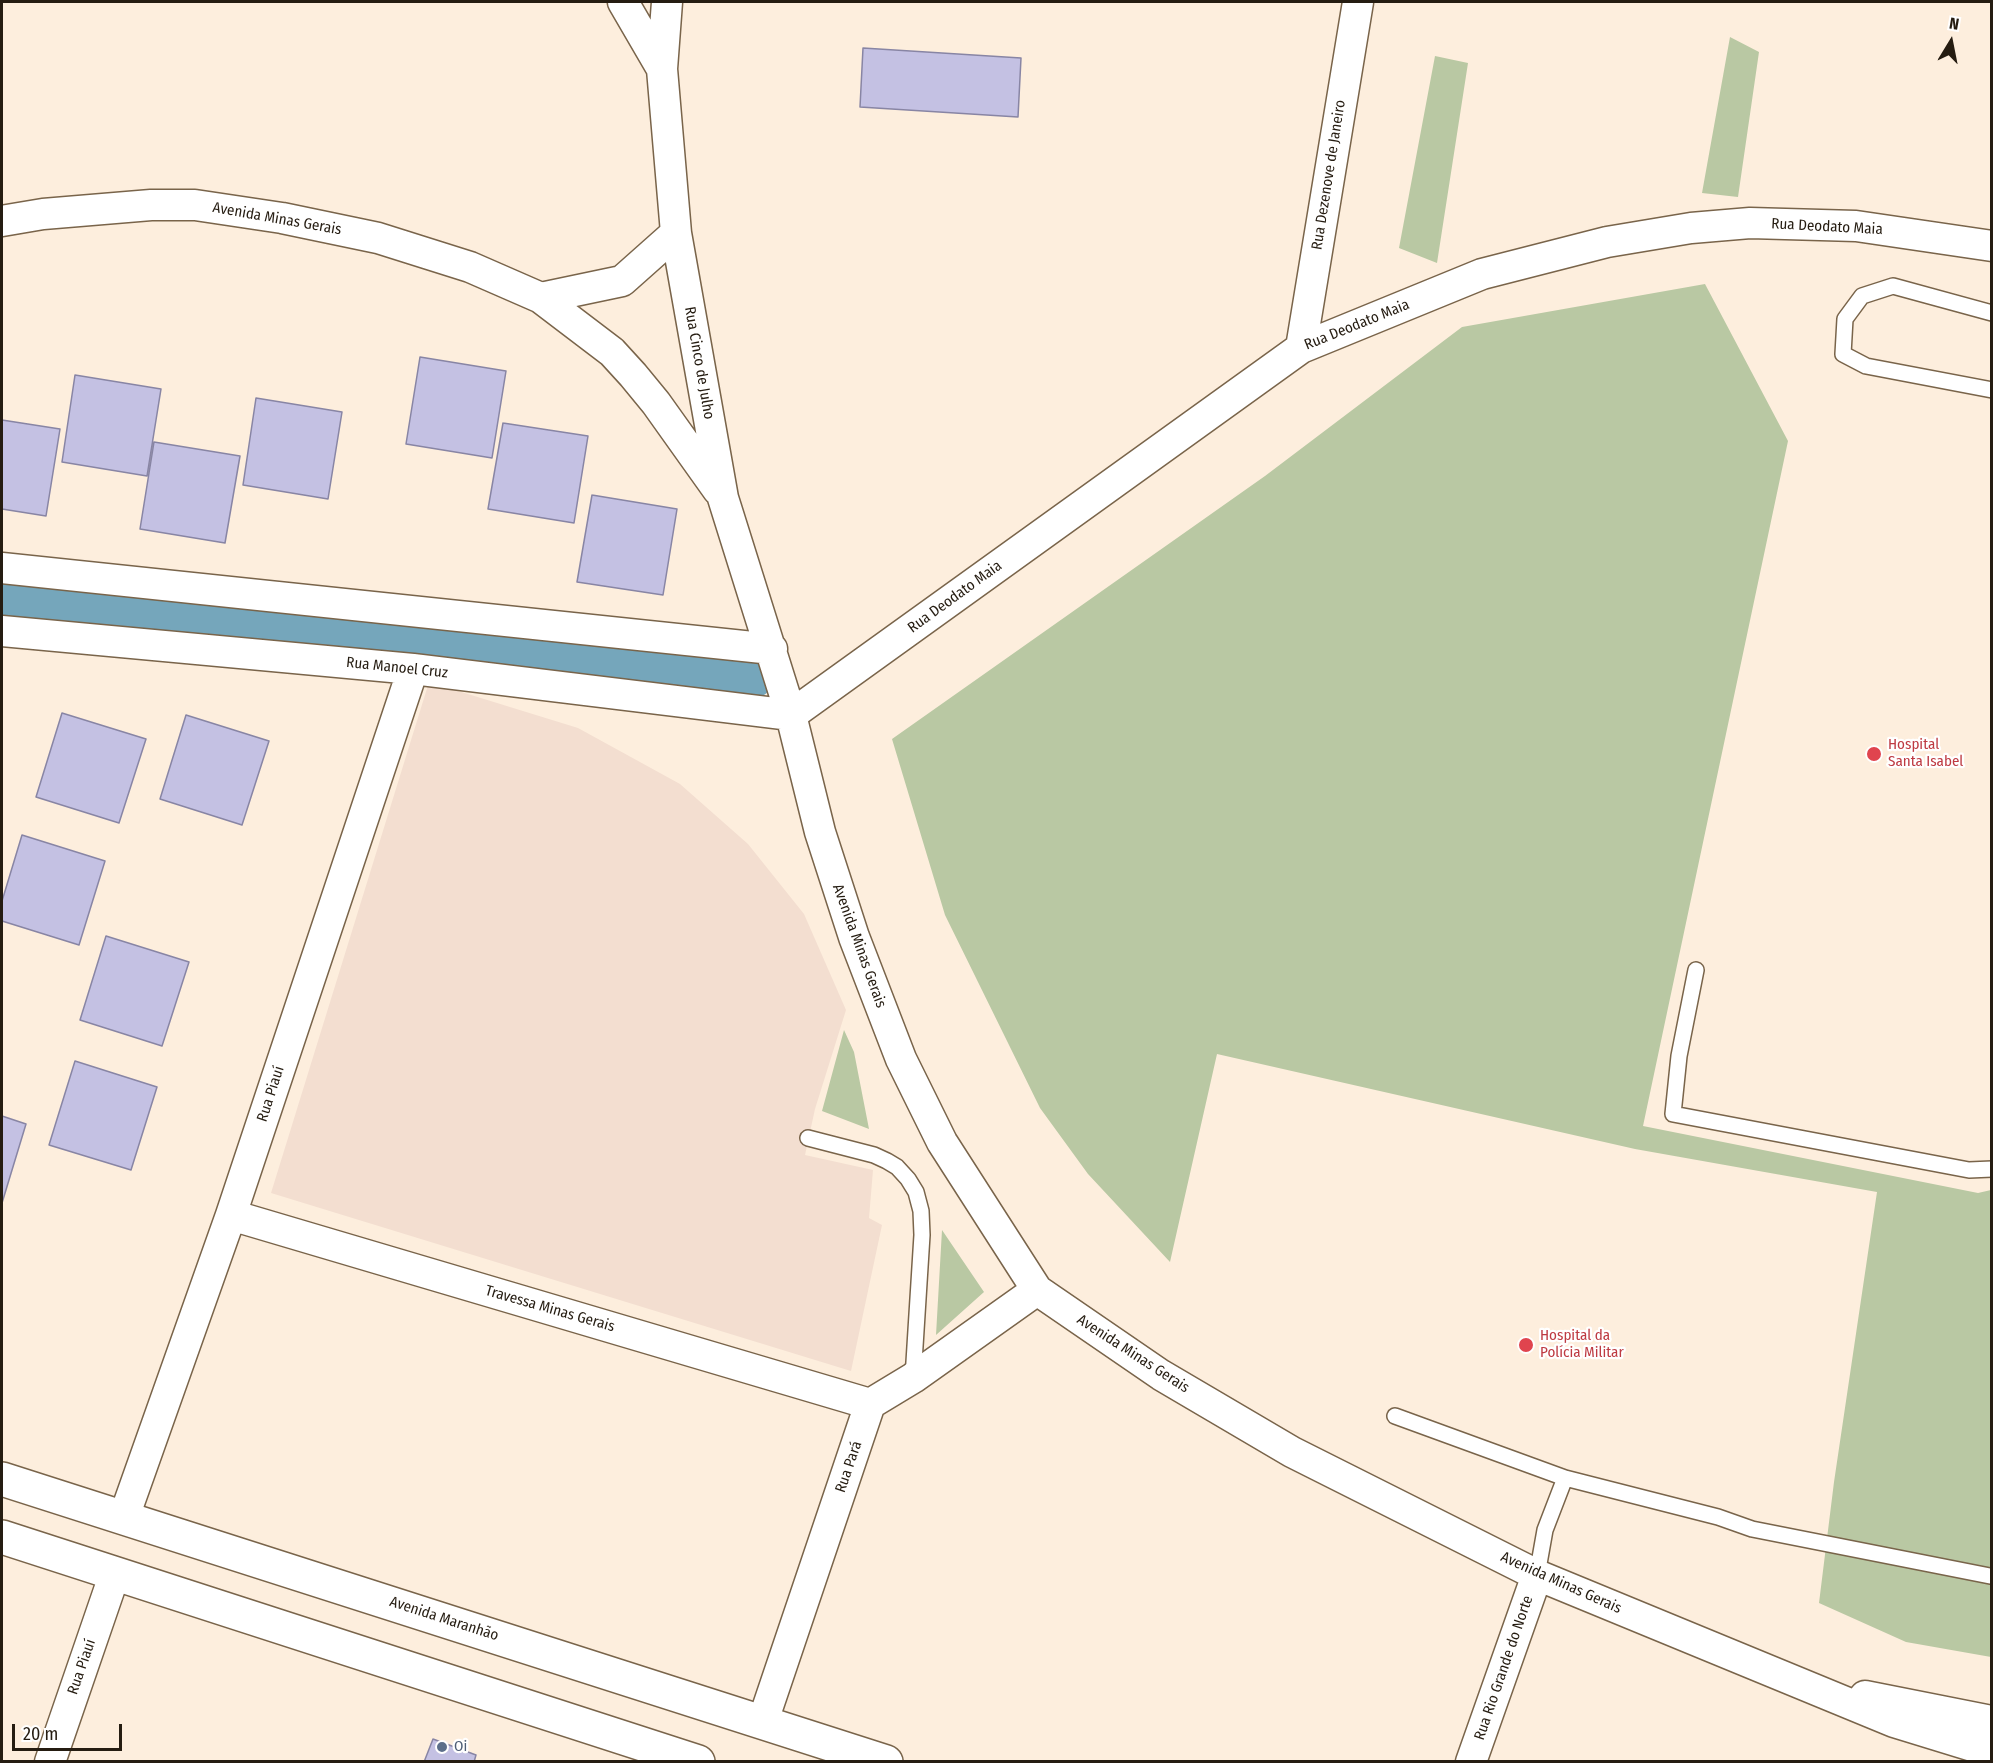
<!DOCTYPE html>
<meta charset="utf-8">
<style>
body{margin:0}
#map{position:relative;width:1993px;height:1763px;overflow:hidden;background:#fdeedd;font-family:"Fira Sans Condensed",sans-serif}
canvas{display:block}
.frame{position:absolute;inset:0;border:3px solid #251c11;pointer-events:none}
.north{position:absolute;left:1921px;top:12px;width:60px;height:60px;-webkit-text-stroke:4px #fff;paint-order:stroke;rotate:10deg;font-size:16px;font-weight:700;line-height:24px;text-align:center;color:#251c11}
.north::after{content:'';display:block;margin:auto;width:21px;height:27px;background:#251c11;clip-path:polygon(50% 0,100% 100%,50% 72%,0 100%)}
.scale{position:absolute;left:12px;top:1724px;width:110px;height:27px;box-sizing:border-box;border:3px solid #251c11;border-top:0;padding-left:8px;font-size:18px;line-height:21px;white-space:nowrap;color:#251c11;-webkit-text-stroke:4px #fff;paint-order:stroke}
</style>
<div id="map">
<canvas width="1993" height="1763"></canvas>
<div class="frame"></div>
<div class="north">N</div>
<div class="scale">20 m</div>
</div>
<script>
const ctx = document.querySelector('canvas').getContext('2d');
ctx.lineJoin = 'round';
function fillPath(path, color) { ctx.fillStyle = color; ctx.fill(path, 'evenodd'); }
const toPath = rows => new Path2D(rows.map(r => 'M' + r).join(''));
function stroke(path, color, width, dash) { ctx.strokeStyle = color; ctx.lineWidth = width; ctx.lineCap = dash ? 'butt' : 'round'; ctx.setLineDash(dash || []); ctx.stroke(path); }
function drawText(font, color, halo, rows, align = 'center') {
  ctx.font = font + ' "Fira Sans Condensed",sans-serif'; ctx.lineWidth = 4.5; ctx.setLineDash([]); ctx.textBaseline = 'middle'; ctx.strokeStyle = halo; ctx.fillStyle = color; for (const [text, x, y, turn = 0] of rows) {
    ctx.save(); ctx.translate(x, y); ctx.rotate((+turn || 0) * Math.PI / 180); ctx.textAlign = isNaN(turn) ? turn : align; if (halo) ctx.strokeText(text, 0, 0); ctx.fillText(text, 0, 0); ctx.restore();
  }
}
fillPath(toPath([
 [429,682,578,728,680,784,748,844,804,914,846,1010,815,1109,805,1155,873,1170,869,1218,882,1225,851,1371,271,1193]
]), '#f3ded0');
fillPath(toPath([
 [1730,37,1759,52,1738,197,1702,193],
 [1435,56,1468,63,1437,263,1399,248],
 [1705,284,1788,441,1643,1126,1978,1193,1991,1190,1991,1657,1906,1642,1819,1603,1834,1482,1877,1192,1635,1149,1217,1054,1170,1262,1088,1174,1040,1108,945,915,892,739,1265,476,1462,327],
 [844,1030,854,1052,869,1129,822,1111],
 [942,1230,984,1292,936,1335]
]), '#b9c8a3');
stroke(toPath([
 [2,596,754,679]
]), '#75a6bb', 38);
const building = toPath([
 [863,48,1021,58,1018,117,860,107,863,48],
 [420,357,506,371,492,458,406,444,420,357],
 [75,375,161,389,147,476,62,462,75,375],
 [256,398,342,412,328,499,243,485,256,398],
 [2,420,60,429,46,516,2,509,2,420],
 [503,423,588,436,574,523,488,509,503,423],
 [154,442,240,456,225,543,140,529,154,442],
 [592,495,677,509,663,595,577,582,592,495],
 [62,713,146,739,119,823,36,797,62,713],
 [186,715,269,741,242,825,160,799,186,715],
 [22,835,105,861,79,945,2,921,2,901,22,835],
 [106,936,189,962,162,1046,80,1020,106,936],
 [75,1061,157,1087,131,1170,49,1145,75,1061],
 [2,1116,26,1124,2,1203,2,1116],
 [433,1739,476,1755,474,1762,424,1762,433,1739]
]);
fillPath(building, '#c4c1e3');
stroke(building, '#8885a4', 1.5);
const service = toPath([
 [1992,313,1893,286,1862,296,1845,319,1843,354,1866,366,1992,390],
 [1696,970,1679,1056,1673,1114,1969,1170,1992,1169],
 [808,1138,874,1155,887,1161,897,1167,908,1179,916,1192,921,1211,922,1235,913,1378],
 [1395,1416,1565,1478],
 [1537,1575,1545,1530,1565,1478,1718,1517,1752,1529,1990,1576]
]);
const minor = toPath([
 [623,2,662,69],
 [667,2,662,69,676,233,723,498,791,715,820,832,854,937,901,1059,942,1142,1037,1290,1161,1375,1292,1452,1537,1575,1894,1722,1992,1752],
 [2,221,43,214,151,205,195,205,282,218,378,238,470,267,541,298,612,352,633,375,656,403,718,490],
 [541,298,622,281,676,233],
 [1301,348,1358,2],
 [2,568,772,649],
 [2,631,413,669,791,715],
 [791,715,1301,348,1482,274,1607,242,1691,228,1750,223,1856,226,1992,246],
 [231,1215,870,1404],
 [124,1517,231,1215,413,669],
 [1865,1696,1992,1721],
 [763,1721,870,1404,913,1378,1037,1290],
 [50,1762,115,1573],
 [1471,1762,1537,1575]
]);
const secondary = toPath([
 [2,1479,886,1762],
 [2,1537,698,1762]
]);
stroke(service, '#79644a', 18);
stroke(minor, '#79644a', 33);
stroke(secondary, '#79644a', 36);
stroke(service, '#fff', 15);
stroke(minor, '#fff', 30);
stroke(secondary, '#fff', 33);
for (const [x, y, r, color] of [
 [1874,754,8,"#e0444e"],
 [1526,1345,8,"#e0444e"],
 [442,1747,6,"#5c6f8a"]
]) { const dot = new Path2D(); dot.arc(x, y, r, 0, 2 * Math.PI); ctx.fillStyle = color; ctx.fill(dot); stroke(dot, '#fff', 2); }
drawText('15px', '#251c11', '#fff', [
 ["Rua Dezenove de Janeiro",1329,175,-81],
 ["Avenida Minas Gerais",277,219,10],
 ["Rua Deodato Maia",1827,227,3],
 ["Rua Deodato Maia",1357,325,-22],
 ["Rua Cinco de Julho",699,363,80],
 ["Rua Deodato Maia",955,597,-36],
 ["Rua Manoel Cruz",397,668,6],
 ["Avenida Minas Gerais",859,946,70],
 ["Rua Piauí",271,1094,-72],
 ["Travessa Minas Gerais",550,1309,16],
 ["Avenida Minas Gerais",1133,1354,33],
 ["Rua Pará",849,1467,-71],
 ["Avenida Minas Gerais",1561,1583,24],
 ["Avenida Maranhão",444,1619,18],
 ["Rua Piauí",82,1667,-71],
 ["Rua Rio Grande do Norte",1504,1668,-71]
]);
drawText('15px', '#be3a42', '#fff', [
 ["Hospital",1888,745],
 ["Santa Isabel",1888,762],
 ["Hospital da",1540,1336],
 ["Polícia Militar",1540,1353]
], 'left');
drawText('15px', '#4e5e75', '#fff', [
 ["Oi",454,1747]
], 'left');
</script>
